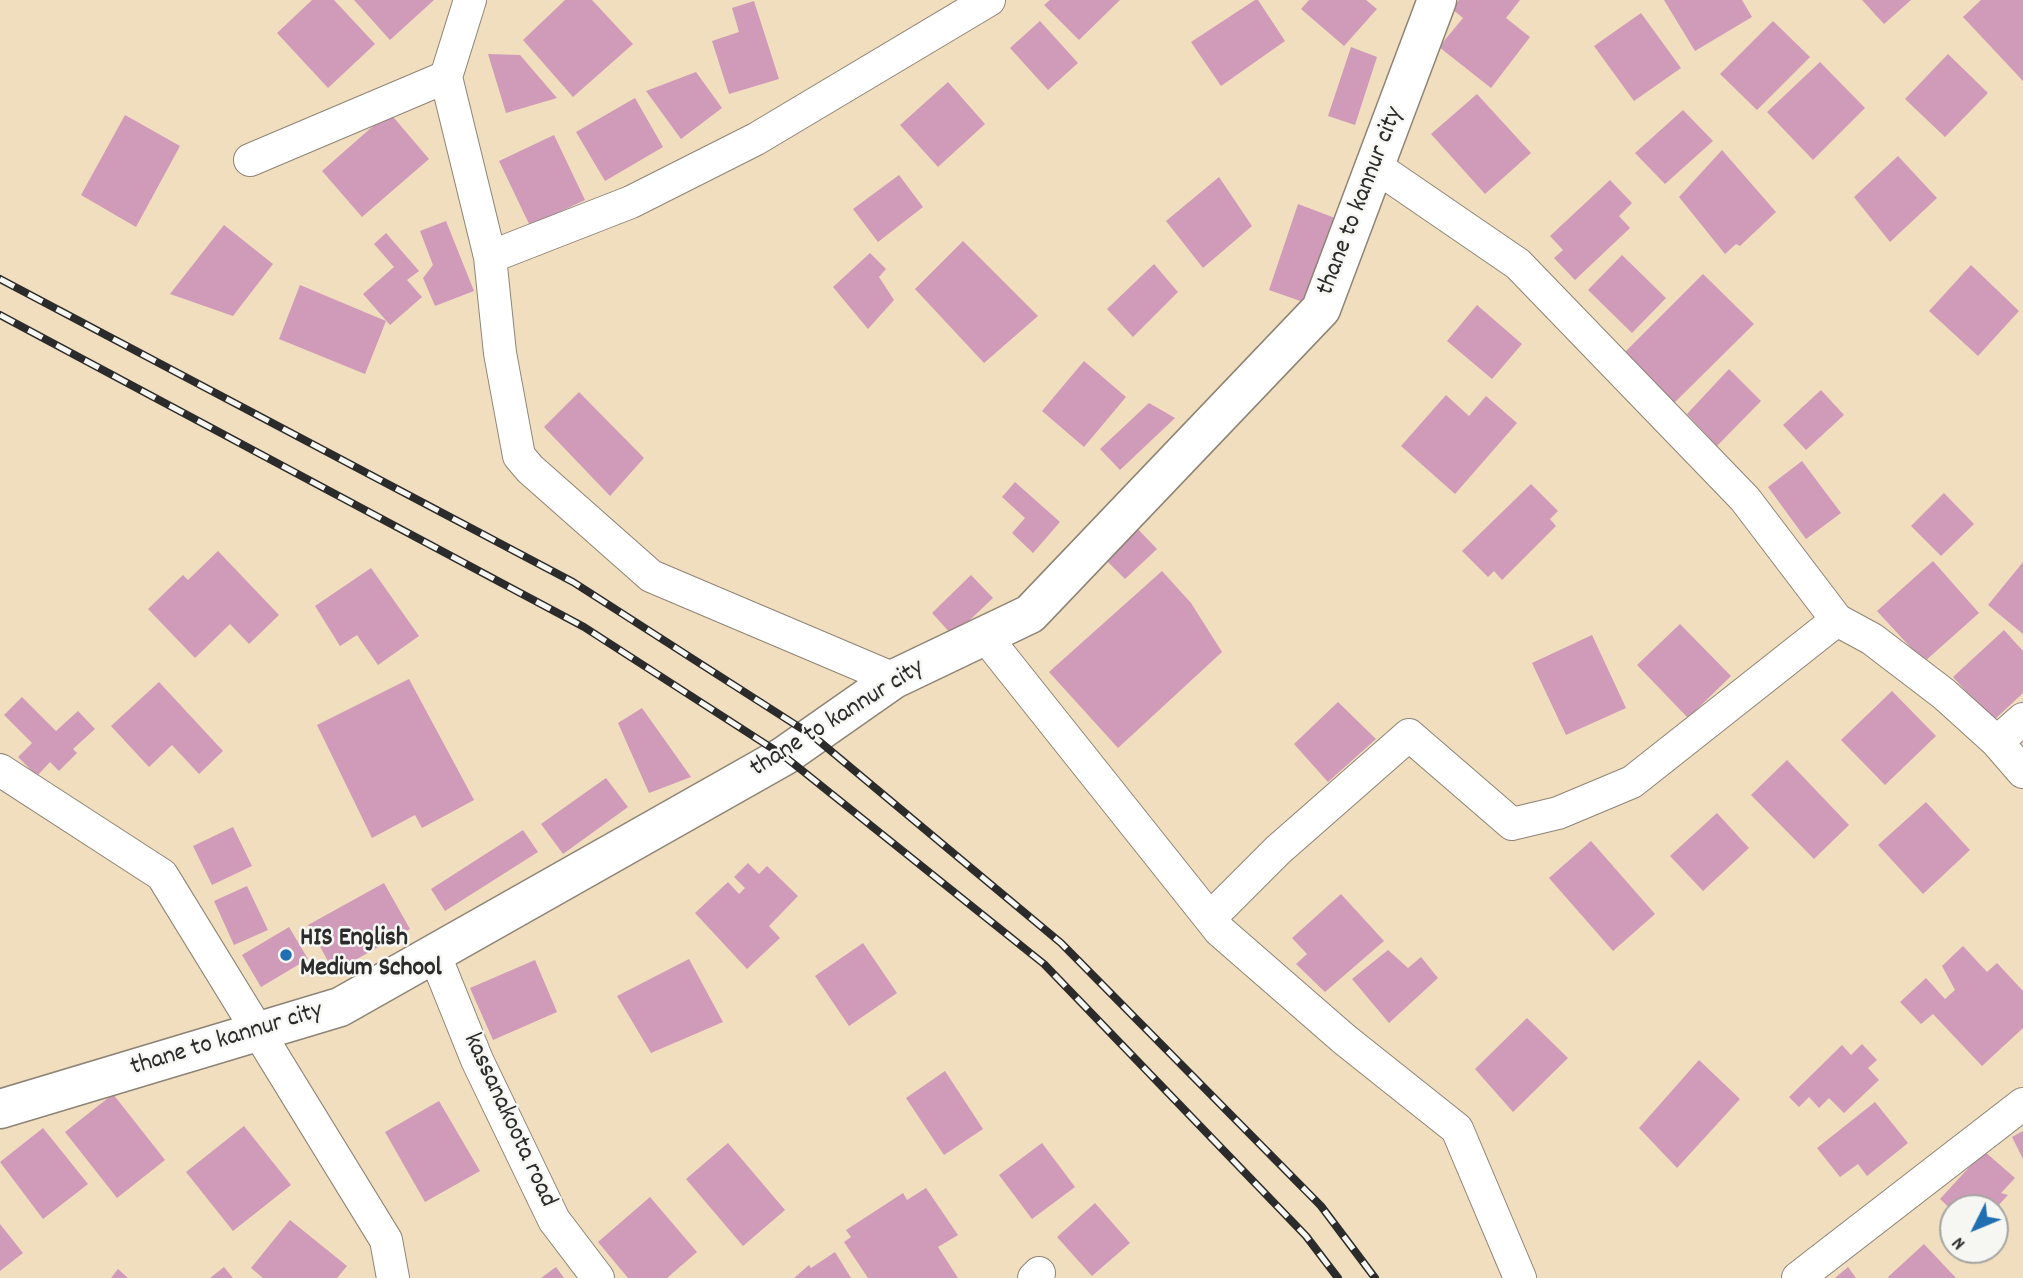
<!DOCTYPE html>
<style>
body{margin:0}
#map{position:relative;width:2023px;height:1278px;overflow:hidden;background:#f1debf;font-family:Dekko,sans-serif}
canvas{display:block}
.north{position:absolute;left:1939px;top:1194px;width:70px;height:70px;box-sizing:border-box;background:#f6f6f2;border:2px solid #a5a5a2;border-radius:50%;rotate:227deg;font-size:19px;font-weight:700;line-height:28px;text-align:center;color:#2b2b2b}
.north::after{content:'';display:block;margin:auto;width:24px;height:32px;background:#1f6fb2;clip-path:polygon(50% 0,100% 100%,50% 72%,0 100%)}
</style>
<div id="map">
<canvas width="2023" height="1278"></canvas>
<div class="north">N</div>
</div>
<script>
const ctx = document.querySelector('canvas').getContext('2d');
ctx.lineJoin = 'round';
function fillPath(path, color) { ctx.fillStyle = color; ctx.fill(path, 'evenodd'); }
const toPath = rows => new Path2D(rows.map(r => 'M' + r).join(''));
function stroke(path, color, width, dash) { ctx.strokeStyle = color; ctx.lineWidth = width; ctx.lineCap = dash ? 'butt' : 'round'; ctx.setLineDash(dash || []); ctx.stroke(path); }
function drawText(font, color, halo, rows, align = 'center') {
  ctx.font = font + ' Dekko,sans-serif'; ctx.lineWidth = 5; ctx.setLineDash([]); ctx.textBaseline = 'middle'; ctx.strokeStyle = halo; ctx.fillStyle = color; for (const [text, x, y, turn = 0] of rows) {
    ctx.save(); ctx.translate(x, y); ctx.rotate((+turn || 0) * Math.PI / 180); ctx.textAlign = isNaN(turn) ? turn : align; if (halo) ctx.strokeText(text, 0, 0); ctx.fillText(text, 0, 0); ctx.restore();
  }
}
fillPath(toPath([
 [312,0,334,0,375,44,328,88,277,33],
 [354,0,434,0,390,40],
 [565,0,592,0,633,44,573,97,523,40],
 [1050,0,1120,0,1079,40,1044,5],
 [1255,0,1258,0,1285,41,1221,86,1191,42],
 [1309,0,1366,0,1377,9,1344,46,1301,9],
 [1459,0,1520,0,1506,18,1530,37,1491,88,1439,47,1463,18,1452,9],
 [1664,0,1742,0,1752,17,1695,51],
 [1862,0,1911,0,1884,24],
 [1981,0,2023,0,2023,81,1963,17],
 [754,1,779,79,729,94,712,41,739,32,732,8],
 [1641,13,1681,68,1634,101,1594,46],
 [1040,21,1078,63,1048,90,1010,48],
 [1773,21,1810,57,1757,110,1720,74],
 [1351,47,1377,57,1355,125,1328,116],
 [488,54,520,55,557,98,506,113],
 [1948,54,1988,93,1945,137,1905,99],
 [1820,62,1865,108,1813,160,1767,112],
 [696,72,722,108,681,139,646,91],
 [948,82,985,124,938,167,900,125],
 [1477,94,1531,153,1485,194,1431,134],
 [635,98,663,147,605,181,576,132],
 [1683,110,1713,141,1665,184,1635,153],
 [389,112,429,159,362,217,322,171],
 [125,115,180,146,136,227,81,195],
 [554,135,585,200,530,226,499,161],
 [1722,150,1776,212,1740,246,1736,244,1725,254,1679,197],
 [1898,156,1937,198,1890,242,1854,197],
 [899,175,923,207,878,242,853,209],
 [1219,177,1252,226,1203,268,1166,221],
 [1610,180,1632,203,1619,216,1630,228,1575,280,1554,258,1563,250,1550,236],
 [1298,204,1335,218,1306,303,1269,290],
 [446,221,474,291,435,306,423,278,433,265,420,231],
 [224,225,273,264,233,316,170,294],
 [386,233,419,271,407,280,422,297,390,325,363,294,394,267,374,244],
 [963,241,1038,316,984,363,915,289],
 [870,253,886,269,879,277,894,300,868,329,833,287],
 [1622,255,1666,298,1632,333,1588,290],
 [1154,264,1178,292,1133,337,1107,309],
 [1971,265,2019,311,1978,356,1929,311],
 [1703,274,1754,324,1670,407,1621,356],
 [300,285,386,321,365,374,279,339],
 [1477,305,1522,344,1492,379,1447,341],
 [1084,361,1126,397,1084,447,1042,411],
 [1729,369,1761,401,1717,446,1687,414],
 [1821,390,1844,415,1806,450,1783,425],
 [579,392,644,458,610,496,544,427],
 [1446,395,1469,416,1486,396,1517,423,1455,494,1401,446],
 [1149,403,1175,418,1120,470,1100,449],
 [1802,461,1841,513,1806,539,1768,487],
 [1015,482,1060,522,1033,553,1012,533,1025,518,1002,497],
 [1531,484,1558,511,1550,519,1556,526,1502,580,1494,571,1488,577,1462,551],
 [1944,493,1974,524,1941,556,1911,526],
 [1132,523,1157,549,1125,579,1101,555],
 [218,551,279,615,249,644,230,624,195,658,148,609,183,575,188,580],
 [1933,561,1979,613,1924,662,1877,611],
 [2023,562,2023,634,1988,605],
 [371,568,419,636,378,665,357,635,340,646,315,606],
 [1162,571,1191,603,1222,652,1118,748,1049,672],
 [971,575,993,598,953,636,932,613],
 [1680,624,1731,676,1688,718,1637,665],
 [2004,630,2023,651,2023,693,1993,721,1953,677],
 [1592,635,1626,708,1566,735,1532,663],
 [409,679,474,800,422,828,415,815,372,838,317,725],
 [159,682,223,751,199,774,172,745,149,767,111,726],
 [1892,691,1936,736,1885,785,1841,740],
 [22,697,56,731,78,711,95,729,73,749,77,753,59,771,50,762,37,776,18,757,32,743,4,715],
 [1338,702,1376,739,1328,782,1294,744],
 [642,708,691,777,649,793,618,723],
 [1787,760,1849,825,1814,859,1751,795],
 [606,778,628,807,563,854,541,824],
 [1926,802,1970,850,1923,894,1878,845],
 [1717,813,1749,848,1703,891,1670,856],
 [233,827,252,866,212,885,193,846],
 [523,830,538,852,445,911,431,889],
 [1591,841,1655,914,1613,951,1549,878],
 [748,863,759,874,767,866,798,896,769,926,780,938,747,969,695,913,728,882,739,894,745,888,734,877],
 [384,883,410,929,334,972,308,925],
 [247,886,268,930,234,945,214,901],
 [1341,894,1384,941,1325,992,1296,964,1307,954,1292,938],
 [289,927,308,959,261,987,242,955],
 [863,943,897,993,849,1026,815,976],
 [1963,946,1987,972,1997,963,2023,991,2023,1028,1982,1066,1933,1014,1921,1024,1900,1002,1926,978,1945,999,1955,990,1942,966],
 [1388,950,1408,968,1421,957,1438,978,1389,1023,1352,979],
 [689,959,723,1022,651,1053,617,996],
 [535,960,557,1012,493,1040,470,988],
 [1527,1018,1568,1058,1513,1112,1475,1069],
 [1862,1044,1877,1060,1868,1068,1879,1080,1844,1113,1829,1098,1819,1108,1809,1097,1799,1107,1789,1097,1842,1045,1851,1055],
 [1699,1060,1740,1099,1677,1168,1639,1128],
 [945,1071,983,1129,944,1155,906,1098],
 [113,1094,165,1160,117,1198,65,1132],
 [439,1101,480,1171,425,1202,385,1132],
 [1875,1102,1908,1143,1867,1176,1858,1164,1840,1177,1817,1148],
 [244,1126,291,1185,233,1231,186,1172],
 [43,1128,88,1184,43,1219,0,1162],
 [2023,1131,2023,1159,2012,1137],
 [728,1143,785,1210,743,1246,686,1179],
 [1042,1143,1075,1187,1032,1219,999,1175],
 [1984,1151,2015,1178,2001,1193,2008,1195,1996,1208,1953,1208,1953,1211,1940,1199],
 [926,1188,958,1235,938,1247,958,1278,868,1278,844,1242,851,1237,846,1230,903,1193,907,1200],
 [650,1197,697,1252,667,1278,628,1278,598,1242],
 [1095,1203,1130,1243,1092,1276,1057,1237],
 [1995,1210,2007,1221,1995,1235],
 [290,1220,347,1266,337,1278,263,1278,251,1268],
 [0,1224,23,1253,0,1271],
 [1924,1244,1956,1278,1889,1278,1888,1277],
 [835,1252,851,1278,794,1278,809,1265,811,1268],
 [224,1267,233,1278,210,1278],
 [556,1267,564,1278,541,1278],
 [1848,1267,1856,1278,1835,1278],
 [118,1269,128,1278,111,1278]
]), '#d09ab9');
const minor = toPath([
 [470,0,446,77,490,257,500,353,519,456,530,469,651,576,894,679],
 [250,160,446,77],
 [1375,166,1518,264,1745,499,1837,620,1872,639,1944,694,1997,742,2023,772],
 [490,257,631,202,756,139,989,0],
 [985,636,1220,931,1344,1039,1457,1129,1520,1278],
 [1997,742,2023,719],
 [0,770,162,875,386,1240,393,1278],
 [1210,918,1278,850,1409,735,1512,824,1558,813,1632,782,1837,620],
 [434,953,477,1060,554,1220,598,1278],
 [1034,1278,1039,1273],
 [1798,1278,2023,1104]
]);
const tertiary = toPath([
 [0,1109,340,1007,784,756,894,679,1030,614,1321,309,1437,0]
]);
stroke(minor, '#8e8475', 34);
stroke(tertiary, '#8e8475', 41);
stroke(minor, '#fff', 32);
stroke(tertiary, '#fff', 38);
const rail = toPath([
 [0,279,573,582,813,736,1061,943,1321,1206,1375,1278],
 [0,315,584,627,784,756,1044,964,1306,1236,1338,1278]
]);
stroke(rail, '#2b2b2b', 8);
stroke(rail, '#f6f6f2', 5, [16]);
for (const [x, y, r, color] of [
 [286,955,7,"#1f6fb2"]
]) { const dot = new Path2D(); dot.arc(x, y, r, 0, 2 * Math.PI); ctx.fillStyle = color; ctx.fill(dot); stroke(dot, '#f6f6f2', 2.5); }
drawText('26px', '#2b2b2b', '#f6f6f2', [
 ["thane to kannur city",1362,202,-69],
 ["thane to kannur city",838,720,-32],
 ["thane to kannur city",227,1041,-17],
 ["kassanakoota road",508,1121,65]
]);
drawText('bold 26px', '#2b2b2b', '#f6f6f2', [
 ["HIS English",300,940],
 ["Medium School",300,970]
], 'left');
</script>
